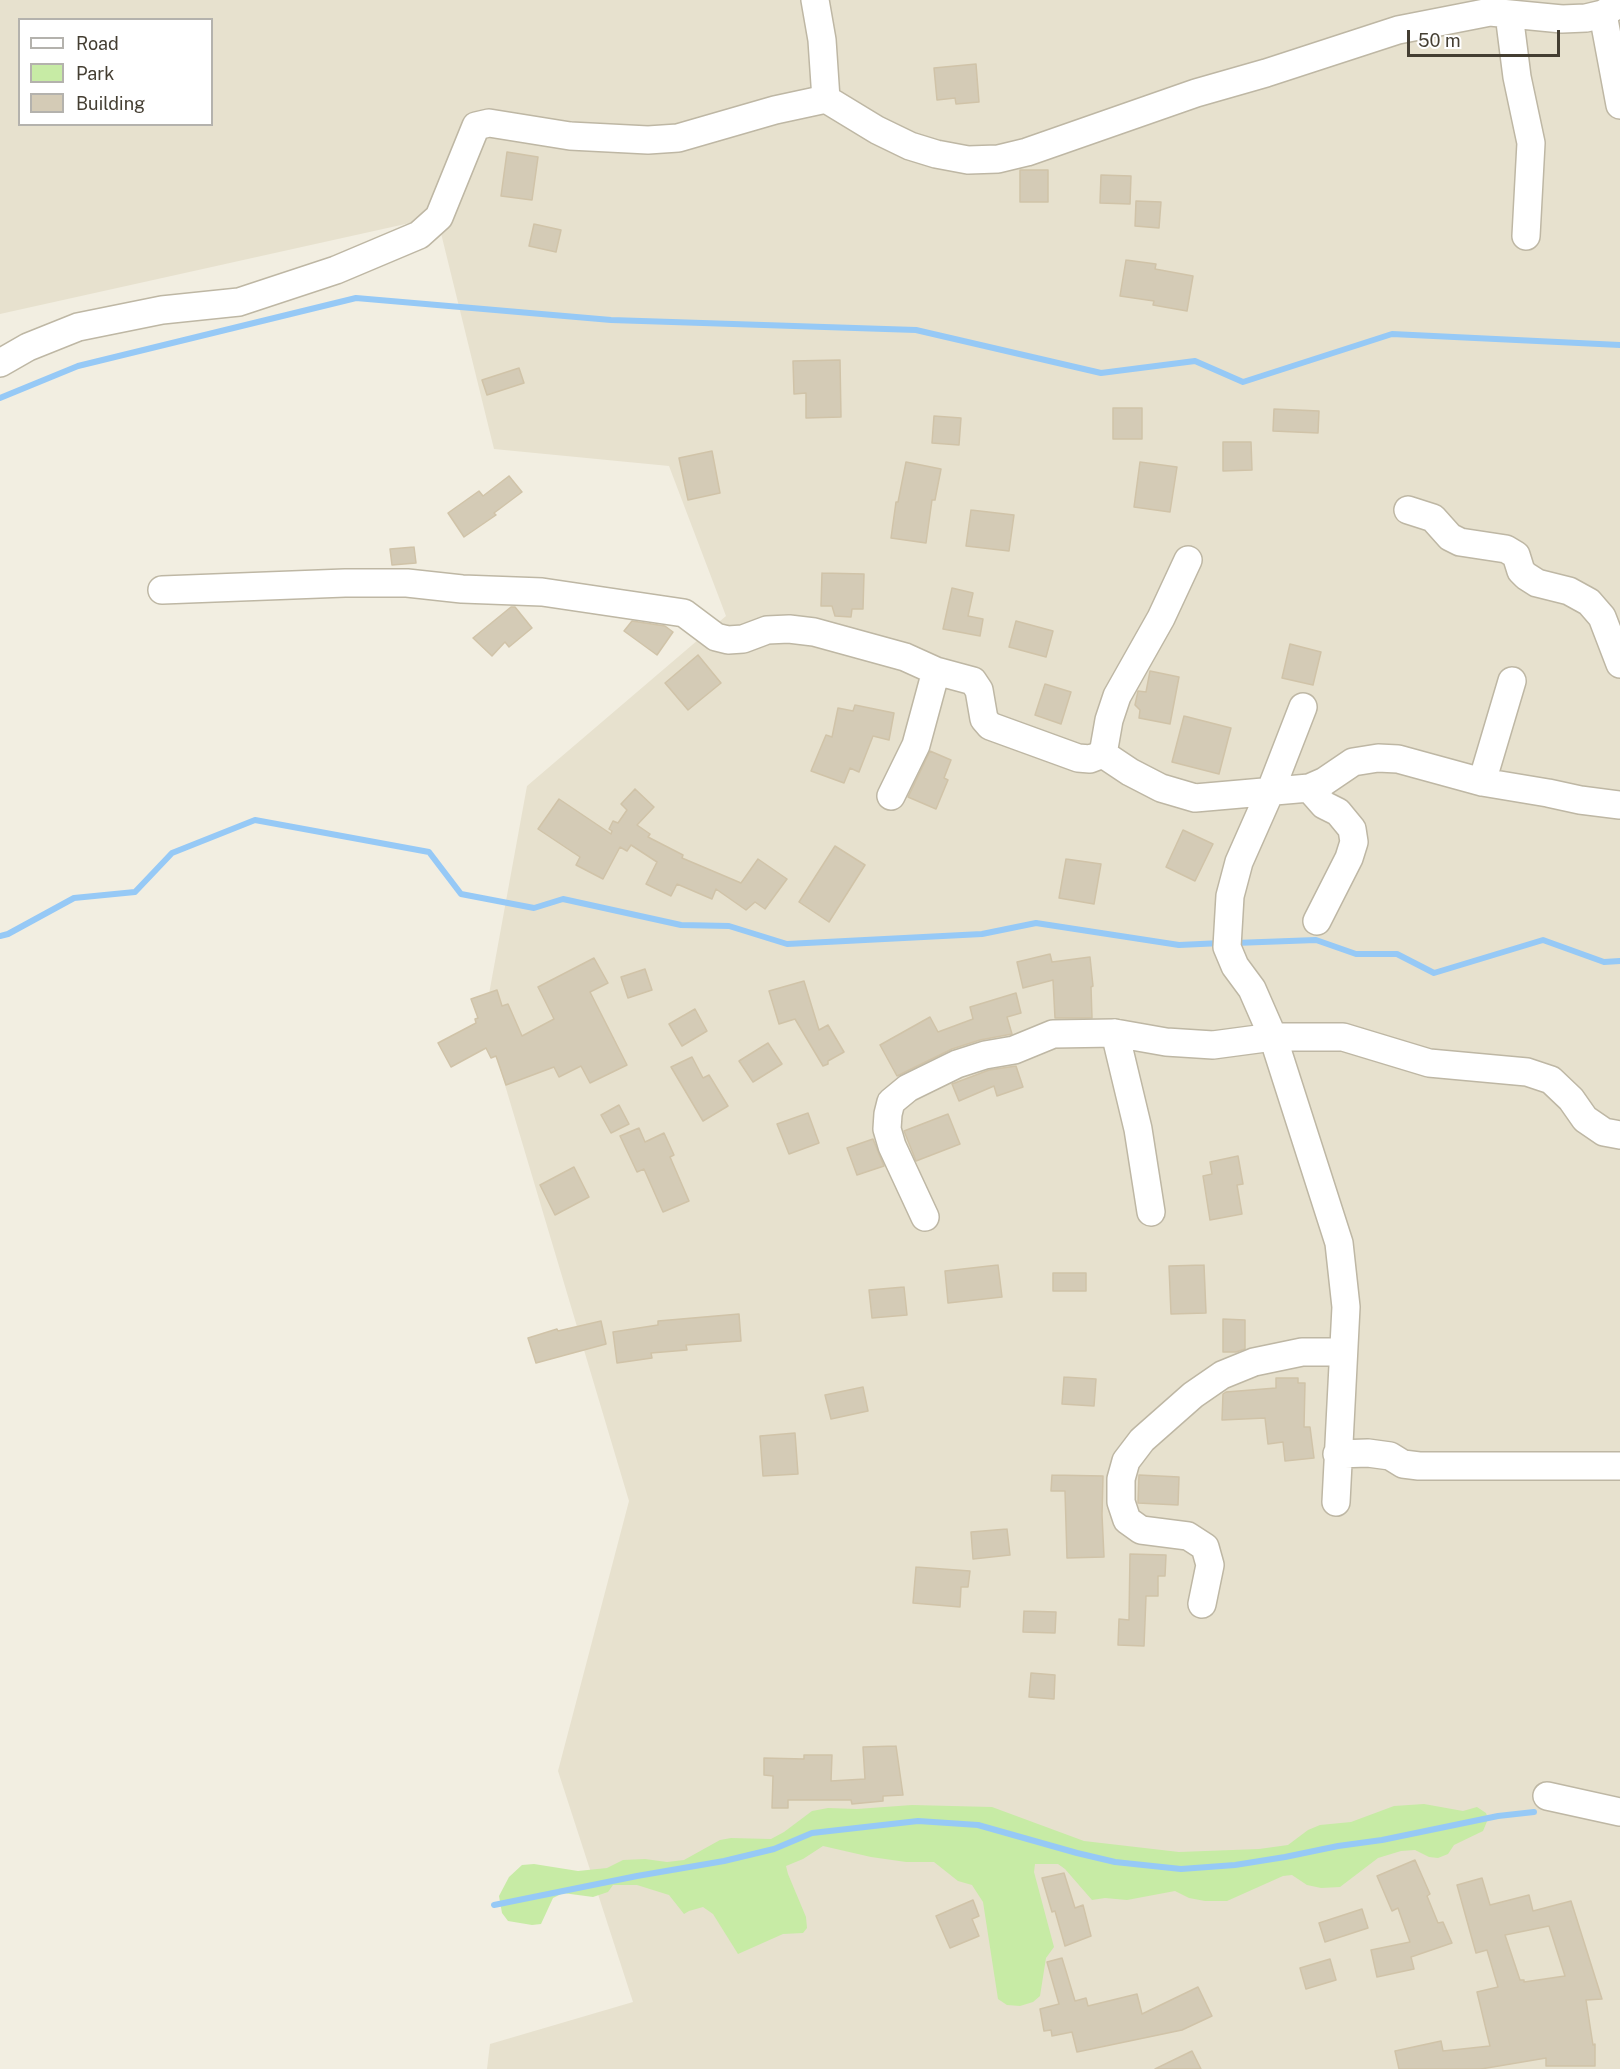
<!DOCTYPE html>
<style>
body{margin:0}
#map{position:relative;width:1620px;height:2069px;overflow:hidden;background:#f2eee1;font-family:"Public Sans",sans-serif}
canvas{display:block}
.legend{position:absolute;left:18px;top:18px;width:195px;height:108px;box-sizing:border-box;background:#fff;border:2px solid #b4b2ad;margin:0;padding:8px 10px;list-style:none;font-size:18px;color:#443e32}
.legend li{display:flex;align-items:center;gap:12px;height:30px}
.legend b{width:30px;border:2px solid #b4b2ad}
.scale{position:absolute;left:1407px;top:30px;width:153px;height:27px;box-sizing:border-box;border:3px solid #443e32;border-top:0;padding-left:8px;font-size:18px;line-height:21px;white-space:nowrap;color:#443e32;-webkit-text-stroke:4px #fff;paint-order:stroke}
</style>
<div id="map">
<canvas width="1620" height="2069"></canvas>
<ul class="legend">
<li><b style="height:8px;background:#fff"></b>Road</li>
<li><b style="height:16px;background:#c7eba5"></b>Park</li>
<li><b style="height:16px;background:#d4cbb6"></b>Building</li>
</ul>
<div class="scale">50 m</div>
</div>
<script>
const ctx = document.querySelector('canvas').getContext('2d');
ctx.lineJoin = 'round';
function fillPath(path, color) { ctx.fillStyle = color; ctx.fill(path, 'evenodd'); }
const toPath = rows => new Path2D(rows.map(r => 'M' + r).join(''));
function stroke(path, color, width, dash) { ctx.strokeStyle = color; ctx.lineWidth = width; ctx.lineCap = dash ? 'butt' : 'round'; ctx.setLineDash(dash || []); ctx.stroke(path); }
fillPath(toPath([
 [0,0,1620,0,1620,2069,487,2069,490,2044,633,2002,558,1771,629,1501,485,1018,487,1005,527,786,726,616,669,466,494,449,437,217,0,314],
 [20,20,212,20,212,124,20,124]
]), '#e7e1ce');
fillPath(toPath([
 [1424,1804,1463,1811,1477,1807,1486,1813,1488,1819,1483,1831,1454,1845,1448,1854,1438,1858,1429,1857,1415,1850,1401,1851,1378,1858,1340,1887,1321,1888,1307,1885,1292,1875,1283,1876,1227,1901,1205,1901,1189,1898,1175,1891,1127,1900,1105,1898,1092,1900,1065,1869,1058,1864,1035,1864,1034,1872,1054,1947,1046,1958,1040,1996,1033,2002,1020,2006,1007,2005,998,1999,983,1902,972,1885,958,1881,934,1862,906,1862,871,1857,823,1846,803,1859,786,1866,788,1874,806,1917,807,1928,803,1933,783,1934,738,1954,713,1914,703,1907,689,1911,684,1914,669,1895,637,1885,613,1885,608,1892,593,1897,563,1893,553,1898,541,1924,532,1925,508,1921,502,1913,499,1896,509,1877,522,1865,534,1864,578,1871,607,1868,623,1860,645,1859,667,1862,684,1860,720,1840,731,1838,771,1839,784,1832,812,1811,828,1808,857,1809,912,1805,992,1807,1084,1841,1179,1852,1259,1849,1288,1845,1308,1830,1320,1825,1351,1822,1394,1806]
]), '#c7eba5');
stroke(toPath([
 [0,398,78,366,356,298,611,320,916,330,1101,373,1195,361,1243,382,1392,334,1620,345],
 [0,936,8,934,74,898,135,892,172,853,255,820,429,852,461,894,534,908,563,899,681,925,729,926,787,944,982,934,1036,923,1179,945,1222,943],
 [1235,943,1316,940,1356,954,1397,954,1434,973,1543,940,1604,962,1620,961],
 [494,1905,637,1876,724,1861,774,1849,812,1833,918,1821,978,1825,1077,1853,1115,1862,1181,1869,1235,1865,1285,1857,1338,1846,1382,1840,1498,1816,1534,1812]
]), '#96c9f6', 6);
const building = toPath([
 [976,64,979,102,956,104,955,98,937,100,934,68,976,64],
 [507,152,538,157,532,200,501,196,507,152],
 [1020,170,1048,170,1048,202,1020,202,1020,170],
 [1101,175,1131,176,1130,204,1100,203,1101,175],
 [1136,201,1161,202,1159,228,1135,226,1136,201],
 [534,224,561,230,556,252,529,246,534,224],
 [1126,260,1156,264,1155,269,1193,276,1187,311,1153,305,1154,301,1120,296,1126,260],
 [840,360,841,417,806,418,806,393,794,394,793,361,840,360],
 [519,368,524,383,487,395,482,380,519,368],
 [1113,408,1142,408,1142,439,1113,439,1113,408],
 [1274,409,1319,411,1318,433,1273,431,1274,409],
 [934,416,961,418,959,445,932,443,934,416],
 [1223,442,1251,442,1252,470,1223,471,1223,442],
 [712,451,720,493,688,500,679,458,712,451],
 [906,462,941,469,935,500,932,500,926,543,891,538,896,502,898,502,906,462],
 [1140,462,1177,467,1170,512,1134,507,1140,462],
 [509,476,522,492,494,513,496,515,464,537,448,513,479,491,483,496,509,476],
 [971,510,1014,515,1009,551,966,546,971,510],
 [414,547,416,563,392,565,390,549,414,547],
 [822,573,864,574,863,609,852,609,851,617,835,616,832,606,821,606,822,573],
 [952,588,973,593,968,616,983,619,980,636,943,629,952,588],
 [511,607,515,607,532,628,509,647,505,642,492,656,473,638,511,607],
 [632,621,665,626,673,632,657,655,624,631,632,621],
 [1016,621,1053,631,1046,657,1009,647,1016,621],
 [1290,644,1321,652,1313,685,1282,678,1290,644],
 [698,655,721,683,688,710,665,683,698,655],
 [1150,671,1179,677,1170,724,1139,718,1140,710,1135,705,1138,691,1146,692,1150,671],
 [1045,684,1071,692,1061,724,1035,715,1045,684],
 [855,705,894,713,889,740,873,736,859,772,850,768,844,783,811,771,826,735,832,737,838,708,853,711,855,705],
 [1184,716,1231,728,1219,774,1172,762,1184,716],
 [930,751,951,760,944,778,948,780,936,809,908,797,930,751],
 [635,789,654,807,637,825,650,834,648,837,683,855,682,858,741,883,758,859,787,879,765,909,755,902,746,910,716,889,712,899,677,884,671,896,646,884,657,862,631,845,627,851,620,847,603,879,576,865,580,857,538,829,559,799,611,834,612,831,609,829,613,821,618,823,627,810,621,804,635,789],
 [1183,830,1213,844,1195,881,1166,867,1183,830],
 [835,846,865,865,829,922,799,902,835,846],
 [1066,859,1101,864,1094,904,1059,898,1066,859],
 [1050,954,1052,962,1090,957,1093,986,1091,987,1092,1018,1055,1018,1053,980,1023,988,1017,962,1050,954],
 [594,958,608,983,590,992,627,1065,590,1083,581,1066,559,1077,554,1067,506,1085,496,1056,491,1058,486,1048,451,1067,438,1043,476,1023,475,1019,478,1018,471,999,497,990,502,1006,508,1004,522,1036,554,1019,538,987,594,958],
 [645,969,652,990,628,998,621,977,645,969],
 [804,981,819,1030,828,1025,844,1052,828,1061,828,1064,823,1066,795,1019,779,1024,769,991,804,981],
 [1016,993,1021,1013,1007,1017,1012,1034,980,1040,952,1049,897,1076,880,1045,930,1017,938,1032,973,1019,970,1007,1016,993],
 [695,1009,707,1031,682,1046,669,1024,695,1009],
 [768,1043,782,1064,753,1082,739,1061,768,1043],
 [692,1057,703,1078,709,1075,728,1106,703,1121,671,1067,692,1057],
 [1016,1066,1023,1087,997,1096,994,1086,959,1101,952,1084,989,1070,1016,1066],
 [619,1105,629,1124,611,1133,601,1115,619,1105],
 [808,1113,819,1143,789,1154,777,1124,808,1113],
 [948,1114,960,1144,916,1161,904,1131,948,1114],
 [639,1128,645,1142,664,1133,674,1155,670,1157,689,1201,663,1212,644,1169,637,1172,620,1136,639,1128],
 [873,1139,884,1166,857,1175,847,1148,873,1139],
 [1238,1156,1243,1184,1237,1185,1242,1214,1210,1220,1203,1176,1212,1174,1210,1162,1238,1156],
 [574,1167,589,1197,555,1215,540,1185,574,1167],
 [998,1265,1002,1297,948,1303,945,1271,998,1265],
 [1204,1265,1206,1313,1171,1314,1169,1266,1204,1265],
 [1053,1273,1086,1273,1086,1291,1053,1291,1053,1273],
 [904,1287,907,1315,872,1318,869,1290,904,1287],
 [739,1314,741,1341,686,1345,687,1350,651,1353,652,1358,617,1363,613,1332,658,1325,658,1321,739,1314],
 [1223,1319,1245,1320,1245,1349,1236,1352,1223,1352,1223,1319],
 [601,1321,606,1344,536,1363,528,1338,557,1329,558,1331,601,1321],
 [1064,1377,1096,1379,1094,1406,1062,1404,1064,1377],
 [1276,1378,1298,1378,1298,1383,1305,1383,1304,1427,1310,1427,1314,1458,1285,1461,1283,1442,1268,1444,1265,1418,1222,1420,1223,1394,1226,1392,1276,1388,1276,1378],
 [863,1387,868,1411,831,1419,825,1395,863,1387],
 [795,1433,798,1474,763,1476,760,1436,795,1433],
 [1052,1475,1103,1476,1102,1515,1104,1557,1067,1558,1065,1491,1051,1491,1052,1475],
 [1139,1475,1179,1477,1178,1505,1138,1503,1139,1475],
 [1007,1529,1010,1555,973,1559,971,1532,1007,1529],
 [1130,1554,1166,1555,1165,1576,1158,1576,1158,1596,1146,1596,1144,1646,1118,1645,1119,1619,1129,1620,1130,1554],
 [916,1567,970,1571,968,1587,961,1587,960,1607,913,1603,916,1567],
 [1024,1611,1056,1612,1055,1633,1023,1632,1024,1611],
 [1031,1673,1055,1675,1054,1699,1029,1697,1031,1673],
 [896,1746,903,1795,883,1796,883,1801,852,1804,851,1800,788,1800,788,1808,772,1808,773,1776,764,1775,764,1758,804,1759,804,1755,832,1755,831,1781,865,1779,863,1747,896,1746],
 [1415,1860,1430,1894,1427,1896,1438,1923,1443,1922,1452,1943,1411,1957,1414,1969,1377,1977,1371,1950,1410,1942,1398,1908,1392,1911,1377,1876,1415,1860],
 [1064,1873,1075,1908,1083,1905,1091,1936,1065,1946,1055,1911,1052,1912,1042,1878,1064,1873],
 [1482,1878,1490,1905,1529,1895,1533,1911,1571,1901,1602,1999,1586,2000,1593,2045,1595,2044,1595,2066,1546,2066,1546,2058,1481,2069,1399,2069,1395,2051,1441,2041,1443,2051,1490,2046,1477,1992,1498,1987,1487,1950,1476,1953,1457,1885,1482,1878],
 [1549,1926,1565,1976,1524,1982,1524,1980,1520,1980,1505,1935,1549,1926],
 [973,1900,979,1916,972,1919,979,1936,950,1948,936,1916,973,1900],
 [1362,1909,1368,1928,1325,1942,1319,1923,1362,1909],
 [1062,1958,1075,2001,1086,1998,1088,2006,1137,1994,1142,2014,1198,1987,1212,2016,1182,2030,1077,2052,1072,2032,1052,2036,1051,2030,1044,2031,1040,2009,1059,2004,1047,1962,1062,1958],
 [1330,1959,1336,1980,1306,1989,1300,1968,1330,1959],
 [1192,2051,1201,2069,1155,2069,1192,2051]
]);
fillPath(building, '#d4cbb6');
stroke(building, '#d0c3a8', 1.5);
const minor = toPath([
 [815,0,822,40,826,99],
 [1509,14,1517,77,1531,143,1526,236],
 [1603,14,1620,105],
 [0,363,28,347,78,327,162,310,239,302,336,270,419,235,439,217,476,126,489,123,570,136,648,140,678,138,775,110,826,99,877,130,910,146,936,154,968,160,998,159,1027,152,1196,93,1266,73,1398,30,1490,12,1562,19,1586,18,1603,14,1620,3],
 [1408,510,1433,518,1450,537,1460,542,1506,549,1516,555,1521,571,1526,576,1537,583,1569,591,1589,602,1602,617,1620,664],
 [162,590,345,583,407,583,462,589,542,592,684,613,716,637,728,640,743,639,767,630,789,629,814,632,905,657,936,671,973,681,979,690,984,719,990,726,1078,758,1090,759,1103,754,1130,772,1161,788,1195,798,1309,788,1325,781,1353,762,1378,758,1398,759,1482,782,1548,793,1580,800,1620,805],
 [1303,707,1270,792,1239,862,1230,896,1227,947,1235,966,1252,989,1273,1037,1339,1243,1346,1307,1336,1502],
 [1103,754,1109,720,1117,696,1161,618,1188,560],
 [1482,782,1512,681],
 [1309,788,1324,805,1338,812,1352,829,1354,842,1349,858,1317,921],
 [891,796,916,745,936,671],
 [1115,1033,1138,1129,1151,1212],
 [925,1217,892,1146,887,1129,888,1114,891,1102,908,1088,957,1064,985,1055,1014,1050,1053,1034,1115,1033,1166,1042,1213,1045,1273,1037,1343,1037,1429,1063,1527,1072,1551,1080,1571,1099,1585,1119,1604,1132,1620,1135],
 [1337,1454,1368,1453,1390,1456,1403,1464,1419,1466,1620,1466],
 [1202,1604,1210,1565,1205,1547,1188,1536,1141,1530,1127,1520,1121,1502,1121,1479,1126,1461,1142,1440,1193,1395,1222,1375,1254,1362,1302,1352,1343,1352],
 [1547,1796,1620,1812]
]);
stroke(minor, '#beb7a4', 30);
stroke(minor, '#fff', 27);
</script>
